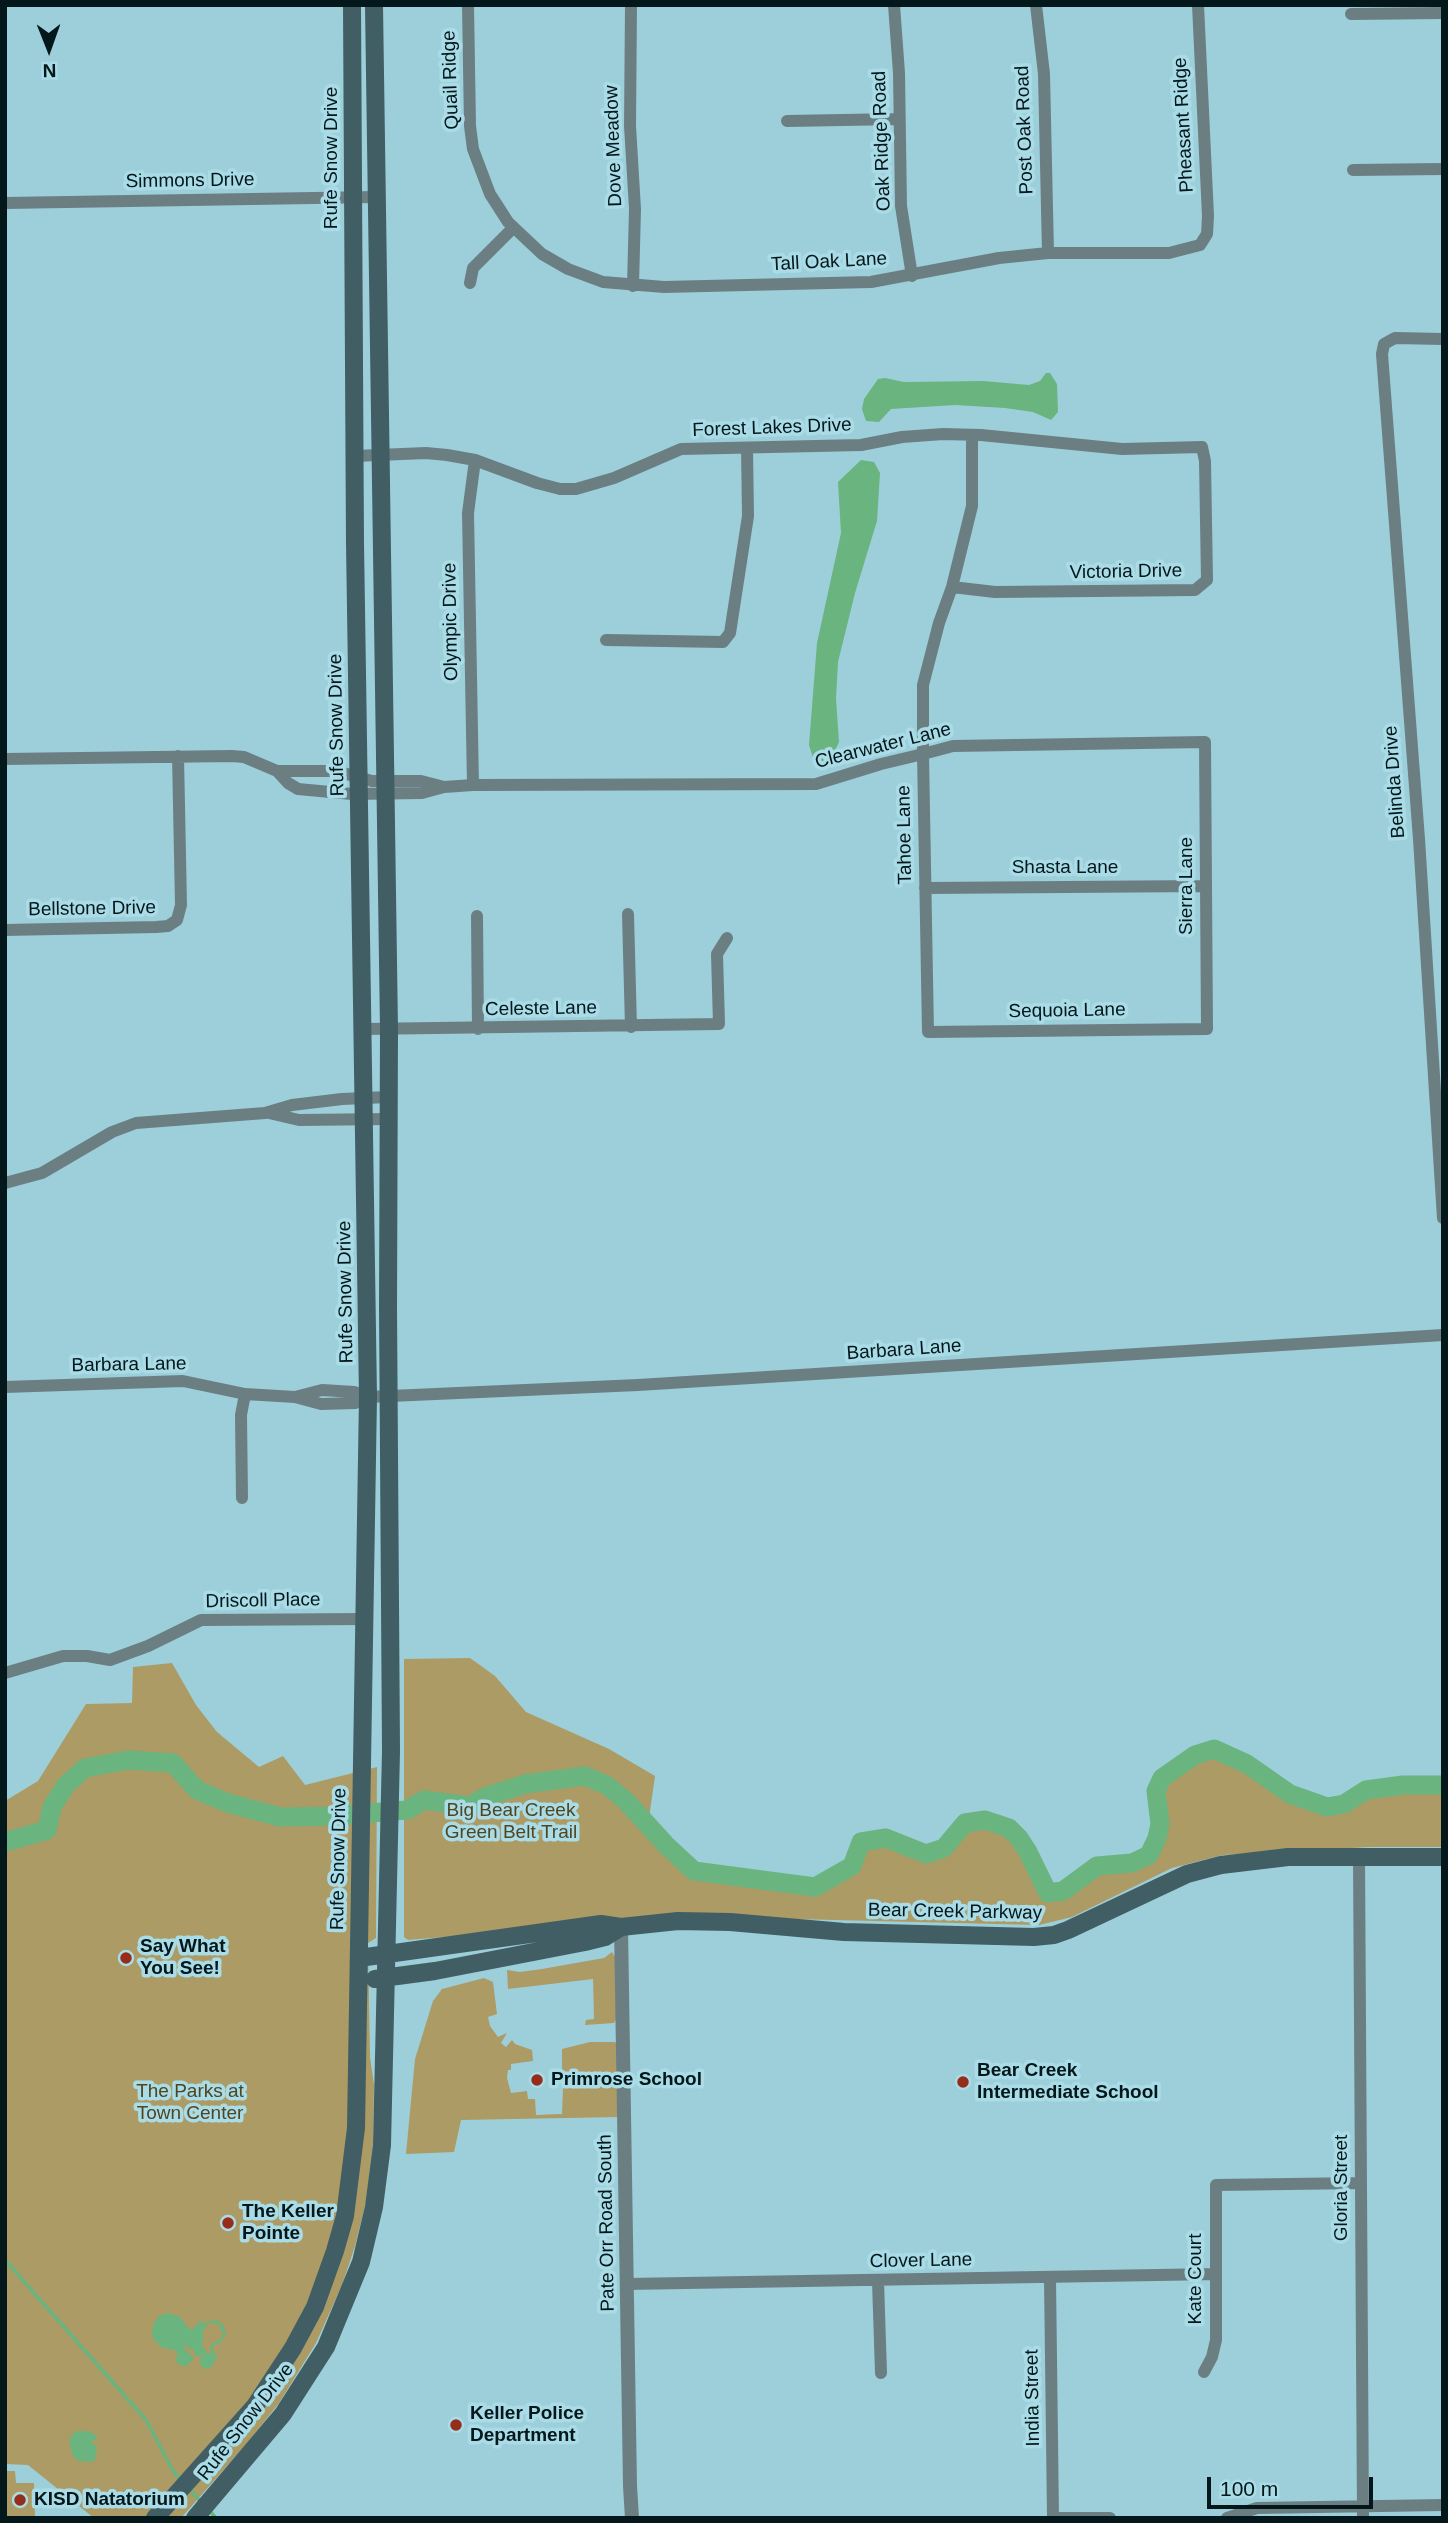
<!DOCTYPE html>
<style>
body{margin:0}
#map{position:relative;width:1448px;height:2523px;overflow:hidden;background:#9dcfda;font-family:Arial,sans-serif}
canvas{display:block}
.frame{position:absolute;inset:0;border:7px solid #04171b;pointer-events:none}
.north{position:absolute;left:14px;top:14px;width:70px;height:70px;-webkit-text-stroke:5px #aadce7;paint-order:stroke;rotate:179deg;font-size:19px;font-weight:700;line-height:28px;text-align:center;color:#04171b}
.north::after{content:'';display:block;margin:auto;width:24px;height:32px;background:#04171b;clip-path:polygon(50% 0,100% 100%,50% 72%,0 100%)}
.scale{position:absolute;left:1207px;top:2477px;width:166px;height:32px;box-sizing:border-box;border:4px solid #04171b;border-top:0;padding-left:9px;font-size:21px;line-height:24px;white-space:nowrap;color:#04171b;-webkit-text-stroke:5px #aadce7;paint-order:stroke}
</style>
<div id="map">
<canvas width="1448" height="2523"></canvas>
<div class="frame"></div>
<div class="north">N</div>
<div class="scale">100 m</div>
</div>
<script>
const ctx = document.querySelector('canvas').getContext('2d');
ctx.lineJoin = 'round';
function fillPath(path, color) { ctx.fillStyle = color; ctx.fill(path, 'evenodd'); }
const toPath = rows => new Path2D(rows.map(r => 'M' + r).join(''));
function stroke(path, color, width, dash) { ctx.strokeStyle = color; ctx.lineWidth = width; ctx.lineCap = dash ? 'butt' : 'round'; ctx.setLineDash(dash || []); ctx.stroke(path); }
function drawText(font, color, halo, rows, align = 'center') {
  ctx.font = font + ' Arial,sans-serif'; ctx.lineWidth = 7; ctx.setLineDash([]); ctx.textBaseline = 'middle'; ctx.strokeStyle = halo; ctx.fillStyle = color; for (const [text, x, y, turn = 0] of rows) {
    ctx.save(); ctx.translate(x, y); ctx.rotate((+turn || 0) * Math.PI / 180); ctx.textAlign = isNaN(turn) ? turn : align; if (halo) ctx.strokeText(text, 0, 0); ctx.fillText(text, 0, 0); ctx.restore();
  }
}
fillPath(toPath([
 [470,1658,495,1676,526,1712,609,1749,655,1776,648,1825,694,1871,815,1887,852,1866,861,1842,886,1838,926,1854,944,1848,965,1823,985,1820,1009,1828,1019,1838,1028,1852,1047,1893,1062,1891,1097,1866,1132,1863,1149,1855,1157,1838,1160,1824,1156,1791,1162,1778,1195,1755,1214,1749,1247,1764,1290,1794,1327,1807,1344,1804,1366,1790,1403,1785,1443,1785,1443,1847,1369,1847,1223,1855,1172,1868,1072,1917,1039,1925,793,1919,481,1934,408,1940,404,1937,404,1659],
 [172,1663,196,1705,217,1732,259,1767,283,1756,305,1785,377,1767,376,1938,368,1943,370,2057,374,2085,373,2143,366,2202,355,2246,342,2285,316,2343,279,2403,249,2441,181,2518,94,2518,28,2465,5,2464,5,1801,38,1781,86,1704,132,1703,133,1667],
 [612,1952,615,1957,618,2016,614,2023,585,2025,586,2020,594,2019,593,1979,508,1989,507,1970,520,1972,542,1969,604,1958],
 [484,1978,493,1982,497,2014,488,2017,490,2026,498,2037,507,2033,501,2043,506,2047,512,2040,515,2044,532,2050,533,2061,511,2064,511,2070,508,2070,507,2078,511,2093,527,2091,528,2099,535,2099,536,2115,562,2114,563,2087,570,2085,569,2081,562,2076,562,2049,590,2042,615,2042,618,2045,619,2117,461,2120,454,2152,406,2154,415,2059,433,2001,442,1989],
 [5,2471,15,2471,16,2483,34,2483,35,2518,5,2518]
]), '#ac9b64');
fillPath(toPath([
 [1046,373,1050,373,1057,384,1058,412,1051,420,1033,412,1005,408,955,405,891,409,879,422,866,421,862,409,864,399,878,379,885,378,904,382,983,381,1029,385,1040,381],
 [861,460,874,462,880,473,877,521,855,593,838,662,836,699,839,742,830,761,814,761,809,745,817,643,841,533,838,482],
 [168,2313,179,2316,189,2329,193,2329,200,2321,203,2323,215,2320,223,2324,226,2335,221,2342,212,2347,217,2357,211,2367,206,2369,201,2366,200,2362,202,2351,200,2356,195,2356,194,2350,187,2348,188,2342,185,2345,185,2350,194,2358,186,2367,175,2362,178,2355,175,2350,163,2348,155,2341,152,2335,153,2325,159,2316],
 [208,2323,218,2324,223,2333,221,2339,210,2345,211,2353,207,2354,201,2342,205,2340,203,2339,203,2331],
 [75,2431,89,2431,96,2436,97,2439,91,2442,97,2447,95,2460,92,2462,79,2461,73,2456,69,2441]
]), '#69b47f');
stroke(toPath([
 [5,2260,146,2420,173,2471,181,2480],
 [189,2488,200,2501],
 [208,2509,216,2518]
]), '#69b47f', 3.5);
stroke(toPath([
 [5,1842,47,1830,52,1807,66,1785,85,1768,128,1760,173,1763,197,1790,228,1803,280,1817,333,1816,407,1810,424,1800,470,1806,485,1797,525,1784,585,1776,608,1786,626,1801,666,1845,694,1871,815,1887,852,1866,861,1842,886,1838,926,1854,944,1848,965,1823,985,1820,1009,1828,1019,1838,1028,1852,1048,1893,1063,1891,1097,1866,1132,1863,1149,1855,1157,1838,1160,1824,1156,1791,1162,1778,1195,1755,1214,1749,1247,1764,1290,1794,1327,1807,1344,1804,1366,1790,1403,1785,1443,1785]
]), '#69b47f', 19);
stroke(toPath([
 [468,5,470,126,473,149,490,194,508,222,542,254,568,269,603,282,664,287,871,282,999,258,1048,253,1169,253,1200,245,1207,234,1208,216,1198,5],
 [631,5,630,126,635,209,633,286],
 [894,5,899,73,901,206,912,276],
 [1036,5,1044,74,1048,253],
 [1351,14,1443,13],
 [787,121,899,119],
 [1353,170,1443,169],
 [5,203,375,197],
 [470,283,473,268,513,228],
 [1443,339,1395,338,1384,344,1382,354,1419,839,1443,1218],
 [355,456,426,453,447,455,475,460,537,483,560,489,576,489,614,478,681,449,861,445,902,437,943,434,981,435,1122,449,1202,447,1205,461,1207,580,1195,590,995,592,952,587],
 [606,640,723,642,730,633,748,516,747,448],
 [5,759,232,756,244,757,277,771,336,771,372,781,421,781,444,787],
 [277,771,288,783,298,789,352,794,422,793,444,787,473,785,816,784,881,764,923,754,953,746,1205,742,1207,1029,928,1032,923,754,923,685,939,623,952,587,972,506,972,435],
 [473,785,468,513,475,460],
 [925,888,1206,886],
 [628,914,631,1027],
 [477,916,478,1029],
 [5,930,156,927,168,926,177,920,181,905,178,756],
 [364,1029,719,1024,717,954,727,938],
 [269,1113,299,1120,388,1119],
 [5,1183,42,1173,112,1132,136,1123,265,1113,292,1105,342,1099,388,1097],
 [5,1387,183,1381,245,1394,295,1397,321,1404,355,1403,368,1397],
 [295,1397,322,1390,354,1392,368,1397,638,1385,1443,1335],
 [242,1498,241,1415,245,1394],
 [5,1673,63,1656,87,1656,110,1660,148,1646,201,1620,364,1619],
 [1359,1857,1363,2518],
 [1050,2278,1053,2518],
 [878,2281,881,2373],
 [627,2284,1216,2274],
 [1204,2372,1212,2357,1216,2340,1216,2185,1361,2183],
 [1059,2518,1110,2518],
 [1227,2518,1257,2508,1443,2505]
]), '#6b7f83', 12);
stroke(toPath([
 [621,1927,630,2486,632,2518]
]), '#6b7f83', 14);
stroke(toPath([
 [359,1958,601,1924,621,1927,678,1921,730,1922,844,1932,1034,1937,1054,1935,1068,1930,1187,1874,1221,1865,1288,1857,1443,1857],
 [375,1979,435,1971,585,1942,605,1937,621,1927],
 [155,2518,255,2406,293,2348,315,2307,335,2251,345,2216,356,2128,368,1397,355,543,352,5],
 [195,2518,283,2414,326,2347,361,2262,374,2207,382,2145,391,1751,388,1307,389,1029,374,5]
]), '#405e64', 18);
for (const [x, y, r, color] of [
 [126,1958,7,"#962c1a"],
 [537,2080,7,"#962c1a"],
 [963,2082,7,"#962c1a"],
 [228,2223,7,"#962c1a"],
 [456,2425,7,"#962c1a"],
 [20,2500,7,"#962c1a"]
]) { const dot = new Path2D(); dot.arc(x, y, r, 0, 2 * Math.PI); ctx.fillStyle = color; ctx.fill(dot); stroke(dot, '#aadce7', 2.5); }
drawText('19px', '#04171b', '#aadce7', [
 ["Quail Ridge",451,80,-92],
 ["Pheasant Ridge",1184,125,-93],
 ["Post Oak Road",1025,130,-92],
 ["Oak Ridge Road",882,141,-92],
 ["Dove Meadow",614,146,-92],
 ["Rufe Snow Drive",332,158,-90],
 ["Simmons Drive",190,181,-1],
 ["Tall Oak Lane",829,262,-3],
 ["Forest Lakes Drive",772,428,-2],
 ["Victoria Drive",1126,572,-1],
 ["Olympic Drive",451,622,-91],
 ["Rufe Snow Drive",337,725,-91],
 ["Clearwater Lane",883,746,-14],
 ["Belinda Drive",1395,782,-94],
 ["Tahoe Lane",905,835,-91],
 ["Shasta Lane",1065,868],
 ["Sierra Lane",1187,886,-90],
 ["Bellstone Drive",92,909,-1],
 ["Celeste Lane",541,1009,-1],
 ["Sequoia Lane",1067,1011,-1],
 ["Rufe Snow Drive",346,1292,-91],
 ["Barbara Lane",904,1350,-4],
 ["Barbara Lane",129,1365,-1],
 ["Driscoll Place",263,1601,-1],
 ["Rufe Snow Drive",339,1859,-89],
 ["Bear Creek Parkway",955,1912,1],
 ["Gloria Street",1342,2188,-90],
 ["Pate Orr Road South",607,2223,-91],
 ["Clover Lane",921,2261,-1],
 ["Kate Court",1196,2279,-90],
 ["India Street",1033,2398,-91],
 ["Rufe Snow Drive",246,2422,-52]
]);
drawText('19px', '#504521', '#aadce7', [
 ["Big Bear Creek",511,1811],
 ["Green Belt Trail",511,1833],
 ["The Parks at",190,2092],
 ["Town Center",190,2114]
]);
drawText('bold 19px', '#04171b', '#aadce7', [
 ["Say What",140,1947],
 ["You See!",140,1969],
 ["Bear Creek",977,2071],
 ["Intermediate School",977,2093],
 ["Primrose School",551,2080],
 ["The Keller",242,2212],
 ["Pointe",242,2234],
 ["Keller Police",470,2414],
 ["Department",470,2436],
 ["KISD Natatorium",34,2500]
], 'left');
</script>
